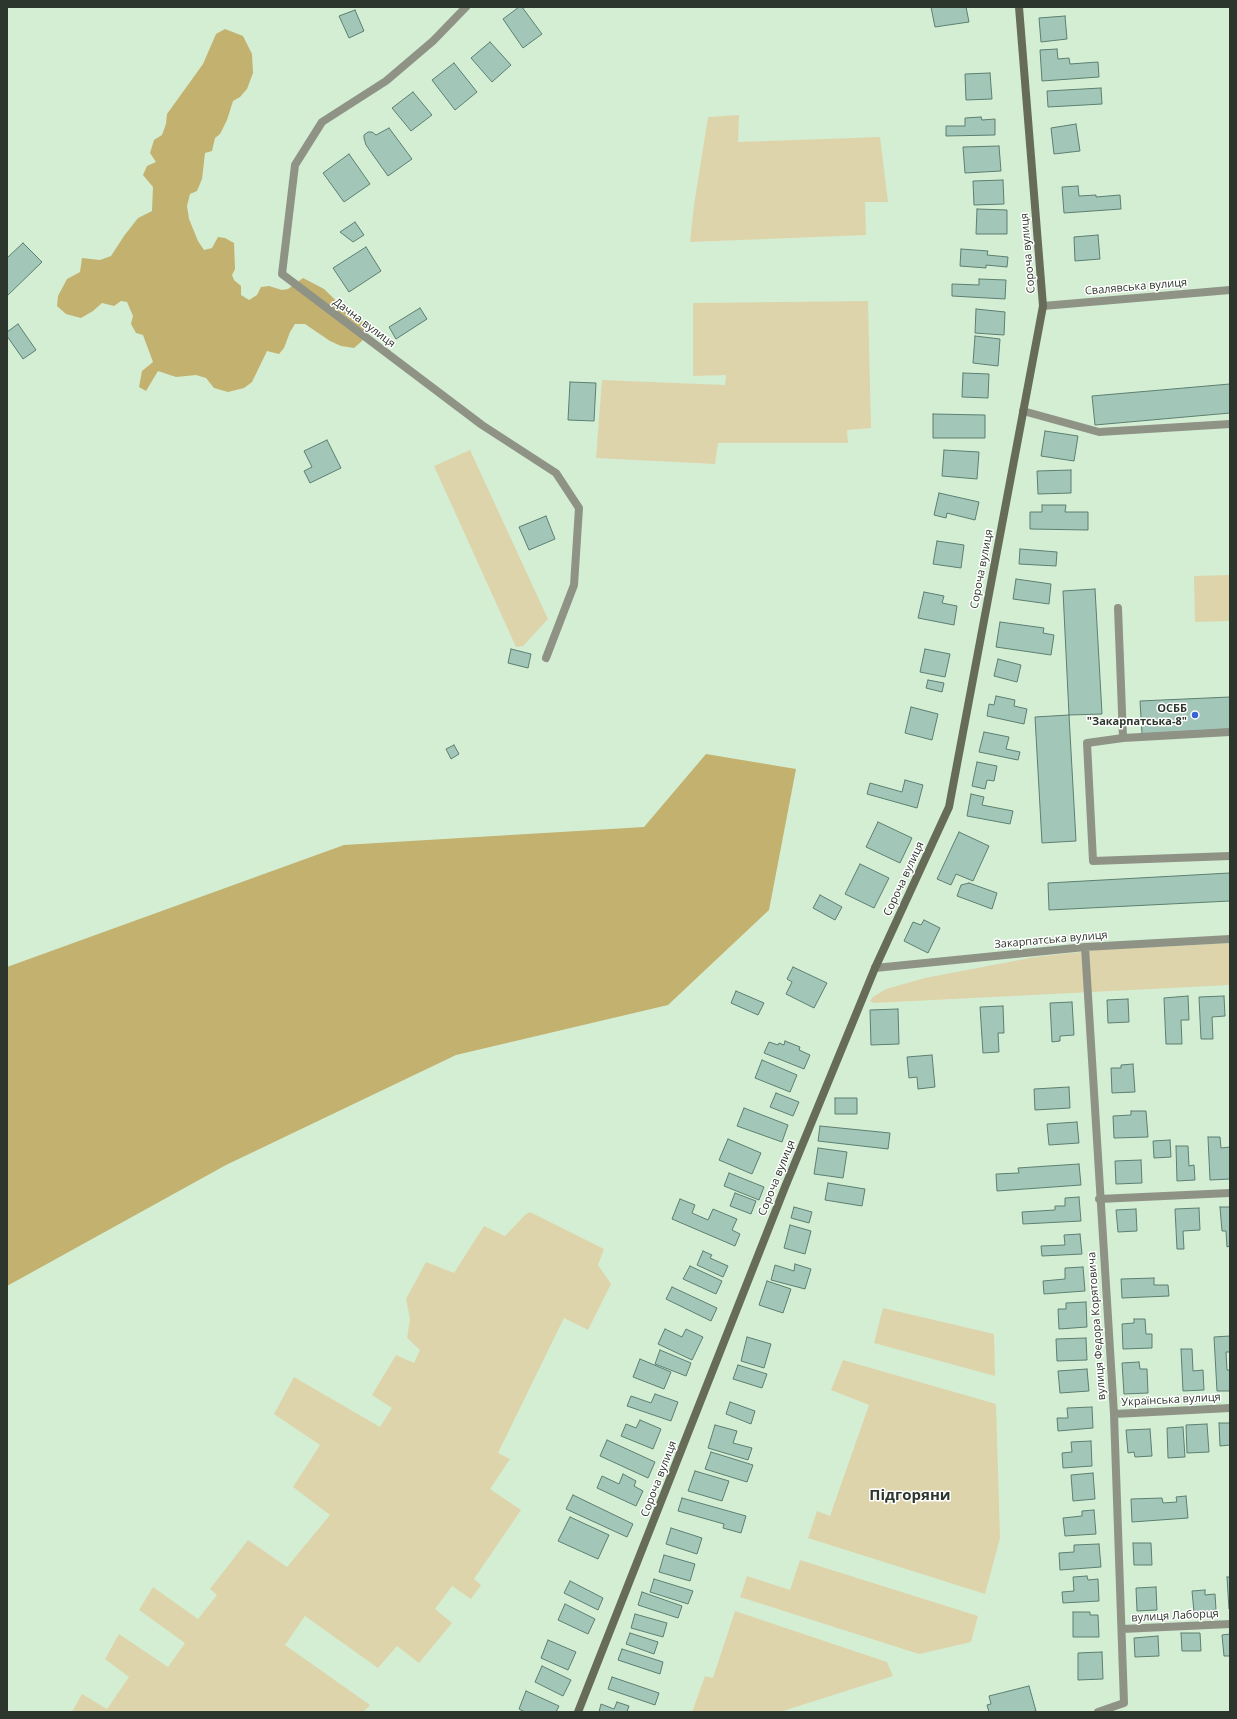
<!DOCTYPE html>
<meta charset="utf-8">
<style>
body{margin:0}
#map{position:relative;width:1237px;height:1719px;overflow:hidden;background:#d4eed3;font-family:"Open Sans",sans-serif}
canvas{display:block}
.frame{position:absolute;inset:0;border:8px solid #2c362c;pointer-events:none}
</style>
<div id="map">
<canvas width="1237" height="1719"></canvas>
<div class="frame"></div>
</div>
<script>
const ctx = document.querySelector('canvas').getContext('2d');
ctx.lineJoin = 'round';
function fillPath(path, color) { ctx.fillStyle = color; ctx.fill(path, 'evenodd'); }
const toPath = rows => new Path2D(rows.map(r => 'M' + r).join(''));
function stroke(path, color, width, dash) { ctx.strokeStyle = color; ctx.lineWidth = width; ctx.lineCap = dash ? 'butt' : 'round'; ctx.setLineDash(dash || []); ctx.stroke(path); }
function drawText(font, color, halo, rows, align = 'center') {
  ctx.font = font + ' "Open Sans",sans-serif'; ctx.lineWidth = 3; ctx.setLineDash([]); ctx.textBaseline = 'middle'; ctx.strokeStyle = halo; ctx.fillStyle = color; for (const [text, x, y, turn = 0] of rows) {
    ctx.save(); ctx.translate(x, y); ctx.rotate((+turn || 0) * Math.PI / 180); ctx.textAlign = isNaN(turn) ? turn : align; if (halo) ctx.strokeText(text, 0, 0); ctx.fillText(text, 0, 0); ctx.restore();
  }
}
fillPath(toPath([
 [739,115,738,142,880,137,888,202,865,202,866,235,690,242,694,205,708,117],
 [868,301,871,428,847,430,848,443,718,443,715,464,596,458,602,380,725,385,726,375,693,376,693,303],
 [470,450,548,619,523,646,516,647,434,466],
 [1230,575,1230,621,1195,622,1194,576],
 [1230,943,1230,985,874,1003,870,1001,873,997,886,989,925,978,1035,957,1098,950],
 [530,1212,604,1249,598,1265,611,1284,588,1330,564,1318,498,1453,510,1459,490,1489,521,1510,474,1579,481,1585,471,1599,452,1586,435,1609,452,1623,419,1663,397,1646,378,1668,305,1616,285,1645,370,1705,363,1712,72,1712,82,1694,107,1709,129,1677,105,1659,119,1634,168,1667,185,1643,139,1610,153,1587,198,1619,217,1595,210,1589,248,1540,287,1567,330,1515,293,1487,320,1445,274,1414,294,1377,380,1427,392,1408,372,1395,396,1355,414,1363,420,1350,407,1338,410,1319,406,1299,426,1262,454,1273,484,1226,505,1236,525,1215],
 [883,1308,994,1334,995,1376,874,1343],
 [843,1360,996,1404,1000,1538,985,1594,808,1538,817,1511,830,1516,869,1405,831,1390],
 [800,1560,978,1616,971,1642,919,1654,740,1597,747,1576,790,1590],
 [735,1611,887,1662,893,1676,780,1712,692,1712,705,1676,713,1678]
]), '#ded4ab');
fillPath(toPath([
 [225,29,243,36,252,54,253,73,247,89,240,97,233,101,227,120,220,134,215,138,212,151,205,153,202,179,197,191,190,194,187,206,189,219,198,241,204,250,212,248,218,237,225,238,234,243,235,269,232,275,234,280,241,286,241,295,249,300,257,295,261,287,269,286,282,290,288,289,303,278,324,289,355,319,364,322,366,328,362,341,354,348,341,346,330,341,305,324,295,324,290,332,284,348,279,354,267,351,252,382,244,388,228,392,214,388,206,378,196,375,176,377,158,371,146,391,139,387,142,371,153,362,143,335,136,333,131,324,133,316,127,302,121,301,114,306,102,303,93,311,81,318,66,314,57,306,58,296,67,279,80,272,82,258,100,260,111,256,124,236,138,218,152,211,153,187,143,175,147,166,156,162,150,153,154,140,162,135,166,124,167,114,203,64,216,34],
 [706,754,796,769,769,910,668,1005,456,1055,226,1165,7,1286,7,967,344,845,644,827]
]), '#c2b16f');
const building = toPath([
 [519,7,522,7,542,34,523,48,503,19,519,7],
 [931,7,966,7,969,22,935,27,931,7],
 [355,10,364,31,349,38,339,16,355,10],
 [1065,16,1067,39,1041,42,1039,18,1065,16],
 [490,42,511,65,492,82,471,58,490,42],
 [1057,49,1058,59,1069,58,1070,64,1098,62,1099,77,1042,81,1040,50,1057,49],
 [454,63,477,92,455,110,432,80,454,63],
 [990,73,992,99,966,100,965,74,990,73],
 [1101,88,1102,104,1048,107,1047,91,1101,88],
 [413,92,432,115,411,131,392,108,413,92],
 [981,117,982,120,995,119,995,135,946,136,946,126,965,126,965,118,981,117],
 [1076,124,1080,151,1054,154,1051,128,1076,124],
 [389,128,412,159,388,176,366,145,364,138,364,135,368,132,372,132,376,135,389,128],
 [999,146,1001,171,965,173,963,147,999,146],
 [349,154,370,184,344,202,323,173,349,154],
 [1003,180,1004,204,974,205,973,181,1003,180],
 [1078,186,1079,196,1096,195,1096,197,1120,195,1121,209,1064,213,1062,187,1078,186],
 [977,209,1007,210,1007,234,976,234,977,209],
 [355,222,364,235,353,242,340,232,355,222],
 [1098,235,1100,259,1075,261,1074,237,1098,235],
 [23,243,42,262,7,296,7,258,23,243],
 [366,247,381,271,349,292,333,268,366,247],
 [961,249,988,251,987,255,1008,257,1007,267,986,265,986,268,960,266,961,249],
 [979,279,1006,280,1005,299,952,296,952,284,979,285,979,279],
 [420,308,427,319,396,339,389,327,420,308],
 [976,309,1005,312,1004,335,975,333,976,309],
 [18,324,36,350,23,359,7,336,7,332,18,324],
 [975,336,1000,339,998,366,973,363,975,336],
 [963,373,989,374,988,398,962,397,963,373],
 [570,382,596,383,594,421,568,420,570,382],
 [1230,384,1230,413,1095,425,1092,396,1230,384],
 [933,414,985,415,985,438,933,438,933,414],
 [1045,431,1078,436,1074,461,1041,456,1045,431],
 [327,440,341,468,310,483,304,471,312,467,304,451,327,440],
 [944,450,979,452,977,479,942,476,944,450],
 [1071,470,1071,493,1038,494,1037,471,1071,470],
 [939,493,979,502,975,520,947,513,946,518,934,515,939,493],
 [1042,505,1066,505,1065,512,1088,512,1088,530,1030,529,1030,512,1042,512,1042,505],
 [546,516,555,539,529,550,519,527,546,516],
 [937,541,964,545,961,568,933,564,937,541],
 [1020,549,1057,552,1056,566,1019,564,1020,549],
 [1016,579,1051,584,1049,604,1013,599,1016,579],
 [1095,589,1102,714,1069,715,1063,591,1095,589],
 [924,592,944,596,942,603,957,606,954,625,918,618,924,592],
 [1000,622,1044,628,1043,633,1054,635,1051,655,996,647,1000,622],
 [511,649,531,654,528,668,508,663,511,649],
 [925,649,950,654,945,677,920,672,925,649],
 [998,659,1021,665,1017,682,994,676,998,659],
 [928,680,944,683,942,692,926,688,928,680],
 [996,696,1015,700,1014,706,1027,709,1024,724,987,716,989,704,994,705,996,696],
 [1230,697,1230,729,1142,734,1140,701,1230,697],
 [911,707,938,714,932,740,905,733,911,707],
 [1069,715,1076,841,1042,843,1035,717,1069,715],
 [984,732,1009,737,1006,749,1020,752,1018,760,979,752,984,732],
 [454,745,459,754,451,759,446,749,454,745],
 [977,762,997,766,994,781,987,780,985,789,972,786,977,762],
 [905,780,923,785,917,808,867,794,870,783,902,792,905,780],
 [971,794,984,797,982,805,1013,811,1010,824,967,816,971,794],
 [878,822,912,838,900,863,866,847,878,822],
 [959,832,989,846,973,881,956,874,951,885,937,879,959,832],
 [860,864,889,878,874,908,845,894,860,864],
 [1230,873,1230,901,1049,910,1048,883,1230,873],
 [969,883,997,893,992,909,957,896,961,885,969,883],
 [820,895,842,907,835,920,813,908,820,895],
 [924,920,940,928,928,953,904,941,913,922,921,925,924,920],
 [793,967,827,983,814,1008,786,994,792,982,787,979,793,967],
 [736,991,764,1003,758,1015,731,1003,736,991],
 [1188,996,1189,1020,1181,1020,1182,1044,1166,1044,1164,998,1188,996],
 [1224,996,1225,1016,1212,1017,1213,1039,1201,1039,1199,997,1224,996],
 [1128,999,1129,1022,1108,1023,1107,1000,1128,999],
 [1072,1002,1074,1035,1060,1036,1060,1041,1052,1042,1050,1003,1072,1002],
 [1003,1006,1004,1033,998,1033,999,1052,983,1053,980,1007,1003,1006],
 [898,1009,899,1044,871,1045,870,1010,898,1009],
 [785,1041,800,1047,799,1050,810,1055,804,1069,764,1053,769,1042,778,1045,779,1043,784,1045,785,1041],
 [932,1055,935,1087,918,1089,917,1077,909,1078,907,1057,932,1055],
 [762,1060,797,1075,790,1092,755,1078,762,1060],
 [1133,1064,1135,1092,1112,1093,1111,1068,1121,1068,1121,1065,1133,1064],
 [1069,1087,1070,1108,1035,1110,1034,1089,1069,1087],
 [776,1093,799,1102,793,1116,770,1107,776,1093],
 [835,1098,857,1098,857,1114,835,1114,835,1098],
 [744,1108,788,1125,782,1142,737,1126,744,1108],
 [1131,1111,1146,1111,1148,1137,1114,1138,1113,1116,1131,1115,1131,1111],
 [1077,1122,1079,1143,1049,1145,1047,1124,1077,1122],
 [820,1126,890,1133,888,1149,818,1141,820,1126],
 [1208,1137,1220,1137,1221,1148,1230,1147,1230,1179,1210,1180,1208,1137],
 [728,1139,761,1153,752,1174,719,1160,728,1139],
 [1170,1140,1171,1157,1154,1158,1153,1141,1170,1140],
 [1176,1146,1188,1146,1189,1166,1194,1165,1195,1180,1177,1181,1176,1146],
 [818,1148,847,1152,843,1178,814,1174,818,1148],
 [1141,1160,1142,1183,1116,1184,1115,1161,1141,1160],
 [1079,1164,1081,1185,997,1191,996,1174,1019,1173,1018,1168,1079,1164],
 [729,1173,764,1187,759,1200,724,1186,729,1173],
 [828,1183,865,1189,862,1206,825,1200,828,1183],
 [735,1193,756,1201,751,1214,730,1206,735,1193],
 [1079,1197,1081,1221,1023,1224,1022,1212,1055,1210,1055,1206,1065,1206,1065,1198,1079,1197],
 [680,1199,695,1205,692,1213,708,1220,713,1209,737,1219,732,1230,740,1234,735,1246,672,1219,680,1199],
 [794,1207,812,1212,809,1223,791,1218,794,1207],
 [1220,1207,1230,1207,1230,1246,1227,1247,1226,1231,1222,1231,1220,1207],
 [1199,1208,1200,1230,1183,1231,1184,1249,1177,1249,1175,1209,1199,1208],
 [1136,1209,1137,1231,1118,1232,1116,1210,1136,1209],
 [790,1225,811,1231,805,1254,784,1248,790,1225],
 [1080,1234,1082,1254,1042,1256,1041,1246,1065,1245,1064,1235,1080,1234],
 [703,1251,712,1255,710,1258,728,1266,723,1277,697,1265,703,1251],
 [795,1264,811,1269,805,1289,771,1280,775,1265,794,1271,795,1264],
 [690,1266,722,1281,716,1294,683,1279,690,1266],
 [1083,1267,1085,1291,1044,1294,1043,1281,1065,1279,1065,1268,1083,1267],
 [1154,1278,1154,1285,1168,1285,1169,1296,1122,1298,1121,1279,1154,1278],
 [767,1281,791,1289,783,1313,759,1305,767,1281],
 [672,1287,717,1308,711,1321,666,1299,672,1287],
 [1086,1302,1087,1327,1059,1329,1058,1309,1066,1309,1066,1303,1086,1302],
 [1134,1319,1145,1319,1146,1334,1152,1334,1152,1348,1123,1349,1122,1324,1134,1323,1134,1319],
 [665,1329,682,1337,686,1329,703,1337,692,1360,658,1344,665,1329],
 [1230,1336,1230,1352,1226,1352,1227,1370,1230,1370,1230,1391,1217,1391,1214,1337,1230,1336],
 [747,1337,771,1344,764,1368,741,1361,747,1337],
 [1086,1338,1087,1360,1057,1361,1056,1339,1086,1338],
 [1181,1349,1192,1349,1193,1371,1203,1370,1204,1390,1183,1391,1181,1349],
 [660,1350,691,1363,686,1376,655,1364,660,1350],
 [640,1359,671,1372,664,1389,633,1377,640,1359],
 [1139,1362,1140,1369,1147,1369,1148,1393,1124,1394,1122,1363,1139,1362],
 [738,1365,767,1374,762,1388,733,1379,738,1365],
 [1087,1369,1089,1391,1060,1393,1058,1371,1087,1369],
 [655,1394,678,1402,671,1421,627,1406,631,1396,651,1403,655,1394],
 [730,1402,755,1411,751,1424,726,1414,730,1402],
 [1092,1407,1093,1428,1058,1431,1057,1418,1068,1418,1067,1408,1092,1407],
 [640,1420,661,1429,653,1449,621,1436,626,1424,636,1428,640,1420],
 [1219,1423,1230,1423,1230,1445,1220,1446,1219,1423],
 [1207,1424,1209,1452,1187,1453,1186,1425,1207,1424],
 [715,1425,737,1431,733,1443,752,1448,748,1460,708,1448,715,1425],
 [1183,1427,1185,1457,1168,1458,1167,1428,1183,1427],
 [1150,1429,1152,1456,1135,1457,1134,1452,1128,1453,1126,1430,1150,1429],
 [607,1440,655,1462,648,1478,600,1456,607,1440],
 [1091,1441,1092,1466,1063,1468,1062,1453,1072,1452,1071,1442,1091,1441],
 [711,1452,753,1465,747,1482,705,1469,711,1452],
 [695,1471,729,1481,722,1501,688,1491,695,1471],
 [1093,1473,1095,1499,1073,1501,1071,1475,1093,1473],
 [623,1474,636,1481,634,1486,643,1491,636,1506,597,1488,602,1476,619,1484,623,1474],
 [573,1495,633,1524,627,1537,566,1509,573,1495],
 [1186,1496,1188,1518,1132,1522,1131,1499,1162,1498,1163,1503,1177,1502,1176,1497,1186,1496],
 [682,1498,746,1516,741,1533,723,1528,724,1524,678,1511,682,1498],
 [1094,1510,1096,1534,1065,1536,1063,1518,1082,1516,1082,1511,1094,1510],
 [570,1517,609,1535,598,1559,558,1541,570,1517],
 [671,1528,702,1538,697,1554,666,1544,671,1528],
 [1133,1543,1151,1543,1152,1565,1134,1565,1133,1543],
 [1099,1544,1101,1567,1060,1570,1059,1553,1074,1552,1074,1545,1099,1544],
 [664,1555,695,1564,690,1581,659,1572,664,1555],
 [1087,1576,1088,1580,1098,1579,1099,1601,1063,1603,1062,1592,1074,1591,1073,1577,1087,1576],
 [1227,1577,1230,1577,1230,1609,1229,1609,1227,1577],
 [654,1579,693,1591,688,1604,650,1592,654,1579],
 [570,1581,603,1598,598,1610,564,1593,570,1581],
 [1156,1587,1157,1610,1137,1611,1136,1588,1156,1587],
 [1205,1590,1205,1595,1215,1594,1216,1610,1194,1612,1192,1591,1205,1590],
 [642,1592,682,1606,678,1618,638,1605,642,1592],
 [565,1604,595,1619,588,1634,558,1620,565,1604],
 [1073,1612,1090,1612,1090,1615,1098,1615,1099,1637,1073,1637,1073,1612],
 [635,1614,667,1623,663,1637,631,1628,635,1614],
 [630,1633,658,1642,654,1654,626,1644,630,1633],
 [1181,1633,1200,1633,1201,1651,1182,1651,1181,1633],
 [1230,1634,1230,1656,1224,1656,1222,1635,1230,1634],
 [1158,1636,1159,1656,1135,1657,1134,1638,1158,1636],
 [548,1640,576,1652,568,1670,541,1658,548,1640],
 [622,1649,663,1662,660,1674,618,1660,622,1649],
 [1102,1652,1103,1679,1078,1680,1078,1653,1102,1652],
 [542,1666,571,1680,563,1696,535,1682,542,1666],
 [612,1677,659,1693,655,1705,608,1689,612,1677],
 [1029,1686,1036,1711,1030,1712,989,1712,987,1705,991,1704,989,1696,1029,1686],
 [526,1691,559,1706,556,1712,525,1712,519,1709,526,1691],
 [617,1702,629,1706,627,1712,599,1712,601,1704,614,1709,617,1702]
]);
fillPath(building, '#a2c6b7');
stroke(building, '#5c7f71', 1);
stroke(toPath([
 [466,7,433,41,386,81,322,122,295,165,282,274,482,425,556,473,579,508,574,585,546,658],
 [1023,411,1099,432,1230,424],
 [1118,608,1123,738,1230,732],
 [1123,738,1087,743,1093,861,1230,856],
 [1085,947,1114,1414,1124,1703,1098,1712],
 [875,968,1085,947,1230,939],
 [1099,1199,1230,1193],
 [1114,1414,1230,1408],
 [1122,1629,1230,1624]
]), '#8f9386', 8);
stroke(toPath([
 [1043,306,1230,290]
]), '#8f9386', 8);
stroke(toPath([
 [578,1712,785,1187,875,968,949,807,1043,306,1019,7]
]), '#666c58', 8);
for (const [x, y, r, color] of [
 [1195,715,4,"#3a63d4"]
]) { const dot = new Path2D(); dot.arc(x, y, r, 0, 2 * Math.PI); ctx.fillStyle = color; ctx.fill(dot); stroke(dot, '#fff', 1.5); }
drawText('11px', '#2c362c', '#fff', [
 ["Сороча вулиця",1028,253,-95],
 ["Свалявська вулиця",1136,287,-5],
 ["Дачна вулиця",364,323,37],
 ["Сороча вулиця",982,569,-79],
 ["Сороча вулиця",904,879,-65],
 ["Закарпатська вулиця",1051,940,-5],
 ["Сороча вулиця",777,1178,-68],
 ["вулиця Федора Корятовича",1097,1326,-94],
 ["Українська вулиця",1171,1400,-3],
 ["Сороча вулиця",659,1479,-69],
 ["вулиця Лаборця",1175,1616,-3]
]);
drawText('bold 11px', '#2c362c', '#fff', [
 ["ОСББ",1187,709],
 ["\"Закарпатська-8\"",1187,722]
], 'right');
drawText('bold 15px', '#2c362c', '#fff', [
 ["Підгоряни",910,1496]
]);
</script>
